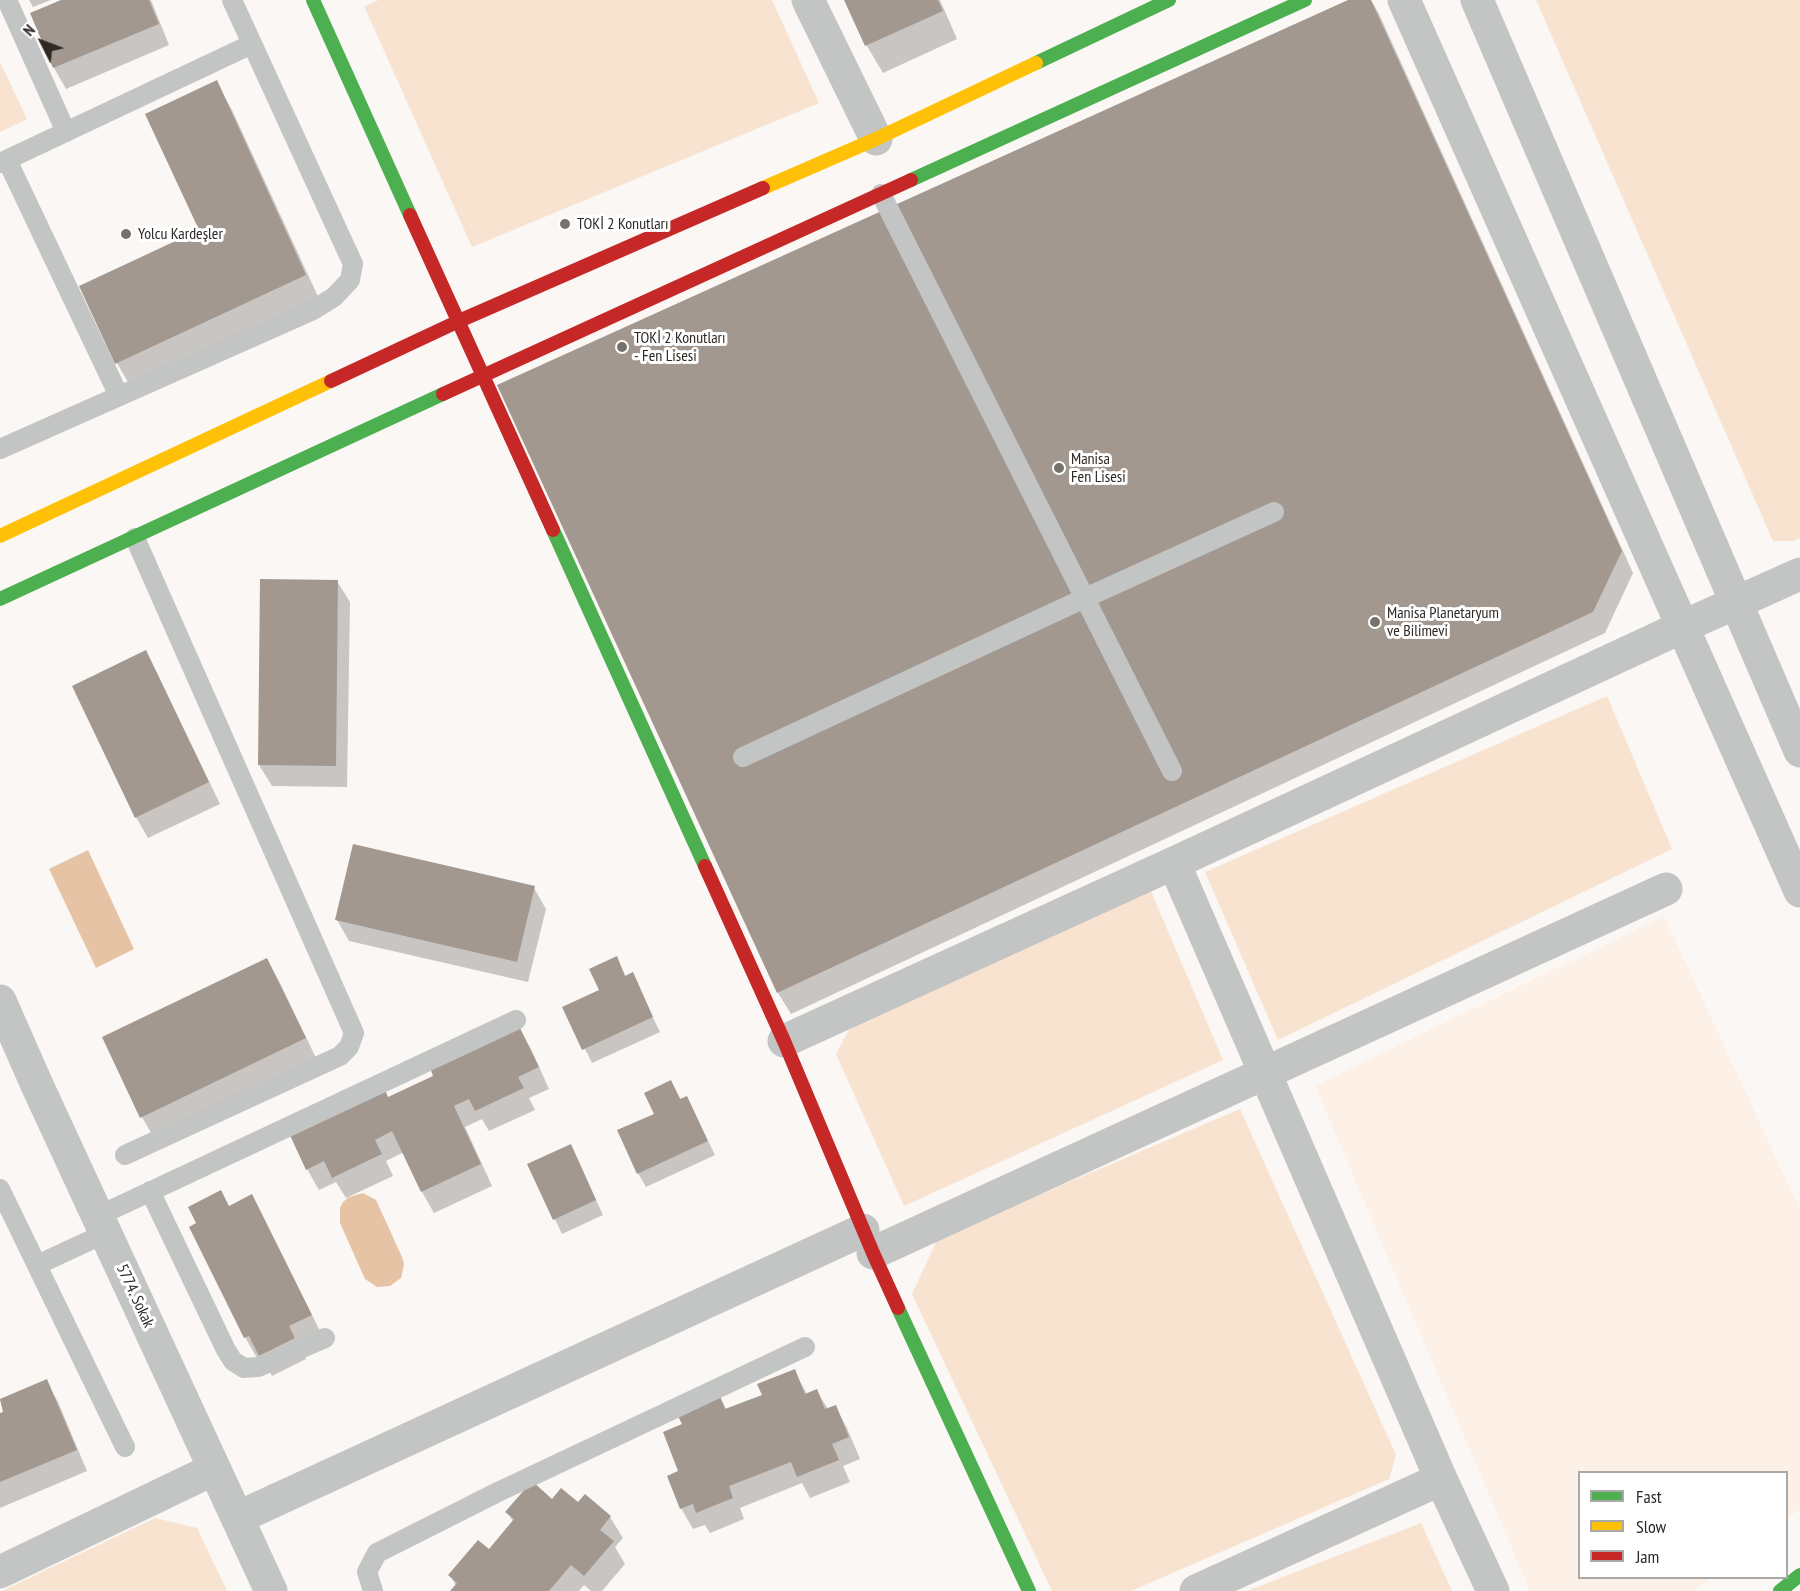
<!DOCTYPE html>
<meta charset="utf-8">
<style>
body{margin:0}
#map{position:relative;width:1800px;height:1591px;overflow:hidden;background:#faf7f4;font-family:"PT Sans Narrow",sans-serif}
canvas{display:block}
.legend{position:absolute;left:1578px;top:1471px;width:210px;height:108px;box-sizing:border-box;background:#fff;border:2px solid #aba9a8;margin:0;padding:8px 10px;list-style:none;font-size:18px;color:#2e2925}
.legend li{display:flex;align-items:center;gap:12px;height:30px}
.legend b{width:30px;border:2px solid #aba9a8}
.north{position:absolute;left:12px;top:12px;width:60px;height:60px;-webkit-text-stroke:4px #fff;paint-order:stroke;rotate:312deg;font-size:16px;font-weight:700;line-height:24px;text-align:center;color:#2e2925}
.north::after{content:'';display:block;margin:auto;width:21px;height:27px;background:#2e2925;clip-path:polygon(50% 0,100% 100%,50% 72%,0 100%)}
</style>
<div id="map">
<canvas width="1800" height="1591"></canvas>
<ul class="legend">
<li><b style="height:8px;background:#4caf50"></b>Fast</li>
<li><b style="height:8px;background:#ffc107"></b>Slow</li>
<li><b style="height:8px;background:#c62828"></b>Jam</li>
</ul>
<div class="north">N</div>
</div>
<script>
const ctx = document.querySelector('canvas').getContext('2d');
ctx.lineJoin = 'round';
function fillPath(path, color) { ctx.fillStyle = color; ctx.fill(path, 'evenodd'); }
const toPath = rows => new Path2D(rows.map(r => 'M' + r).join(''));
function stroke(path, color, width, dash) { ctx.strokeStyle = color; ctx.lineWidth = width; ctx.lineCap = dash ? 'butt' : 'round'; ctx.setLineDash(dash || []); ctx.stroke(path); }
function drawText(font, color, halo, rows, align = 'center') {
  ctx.font = font + ' "PT Sans Narrow",sans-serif'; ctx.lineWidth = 6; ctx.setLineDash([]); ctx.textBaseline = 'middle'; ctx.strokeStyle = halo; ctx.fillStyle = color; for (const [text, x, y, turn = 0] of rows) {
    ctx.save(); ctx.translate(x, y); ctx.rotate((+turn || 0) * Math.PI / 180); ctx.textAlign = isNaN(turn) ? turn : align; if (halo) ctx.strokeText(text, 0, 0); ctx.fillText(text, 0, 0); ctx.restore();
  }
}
fillPath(toPath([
 [1664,916,1800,1210,1800,1509,1787,1519,1786,1472,1580,1472,1580,1578,1711,1578,1693,1591,1530,1591,1315,1086]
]), '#fdf0e6');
fillPath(toPath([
 [379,0,772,0,819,103,472,247,364,6],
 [1536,0,1800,0,1800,538,1793,541,1773,541],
 [0,62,27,119,0,132],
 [1607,696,1672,849,1278,1040,1205,872],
 [1150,889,1223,1060,904,1206,836,1054,850,1028],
 [1240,1109,1396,1455,1389,1479,1131,1591,1052,1591,912,1294,938,1238],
 [155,1518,197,1528,227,1591,2,1591],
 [1421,1523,1452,1591,1247,1591]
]), '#f8e2d0');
fillPath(toPath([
 [88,850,134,949,96,968,49,869],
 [363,1193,376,1200,402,1257,404,1264,401,1278,390,1286,377,1287,365,1279,340,1223,340,1208,343,1202,349,1197]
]), '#e7c3a6');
fillPath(toPath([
 [29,0,51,0,33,7],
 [64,0,151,0,169,45,66,89,54,68,32,14],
 [846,0,940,0,957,39,883,73,867,46],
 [1351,0,1371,0,1379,14,1633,573,1605,633,791,1014,778,993],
 [216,82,232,110,321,303,133,391,117,363,81,286,201,231],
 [337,581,350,602,347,787,272,786,259,765],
 [145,652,157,673,220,804,148,838,136,817],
 [534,888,546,909,528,982,349,941,337,920],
 [616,958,626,977,632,974,660,1032,592,1063,564,1007,601,991],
 [267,960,279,981,317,1060,154,1138,142,1117],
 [519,1028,531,1049,549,1089,529,1098,535,1110,489,1131,482,1119,465,1127,492,1186,434,1213,422,1192,404,1152,386,1161,393,1176,346,1198,336,1182,319,1190,307,1169,388,1099,435,1076],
 [671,1082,681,1100,687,1098,715,1155,646,1187,638,1173,656,1114],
 [570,1146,578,1160,603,1215,562,1234,529,1165],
 [251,1196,263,1217,323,1337,300,1348,306,1359,272,1376,261,1356,257,1358,245,1337],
 [794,1371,807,1394,817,1391,828,1409,835,1406,847,1428,860,1459,843,1466,850,1482,810,1498,802,1483,740,1508,744,1519,710,1533,705,1525,693,1529,681,1508,680,1472,684,1425,720,1398,727,1410,764,1396],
 [46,1381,58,1402,87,1471,0,1508,0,1415,5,1412,0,1400],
 [585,1496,610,1517,623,1538,615,1547,625,1564,602,1591,591,1591,584,1585,579,1591,452,1591,456,1586,450,1575,490,1551,514,1523,507,1512,553,1501,578,1504]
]), '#0003');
fillPath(toPath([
 [61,0,149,0,159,24,53,68,30,13],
 [844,0,938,0,943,11,865,46],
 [1348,0,1371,0,1622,551,1593,612,777,993,497,385],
 [217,80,306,275,115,364,79,286,199,230,145,114],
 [260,579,338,580,336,766,258,765],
 [146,650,209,782,135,818,72,686],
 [353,844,535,886,517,962,335,920],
 [617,956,625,976,633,972,653,1017,582,1050,562,1007,599,990,589,969],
 [267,958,306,1038,140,1118,102,1037],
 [519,1026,539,1067,518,1077,524,1088,475,1111,469,1099,454,1106,481,1164,421,1192,392,1131,375,1140,382,1154,332,1178,324,1161,306,1170,289,1133,384,1088,388,1097,433,1076,430,1068],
 [671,1080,680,1099,687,1096,708,1141,637,1174,617,1130,654,1114,644,1093],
 [571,1144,596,1200,553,1220,527,1164],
 [221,1190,229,1206,252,1194,312,1315,289,1326,295,1338,259,1356,249,1336,244,1338,189,1227,196,1223,188,1207],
 [795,1369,805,1394,817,1389,825,1409,836,1405,849,1437,832,1444,839,1460,797,1477,791,1462,729,1486,733,1498,696,1513,693,1504,680,1509,667,1476,678,1471,663,1432,682,1424,677,1414,720,1396,725,1409,762,1395,757,1384],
 [47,1379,77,1450,0,1482,0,1413,3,1412,0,1399],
 [532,1481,552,1499,561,1488,578,1502,585,1494,611,1516,600,1530,614,1541,584,1576,571,1565,549,1591,450,1591,457,1583,448,1575,478,1540,489,1549,514,1519,505,1512]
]), '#a2988f');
stroke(toPath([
 [7,0,66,132],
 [7,160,119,396],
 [0,163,252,44],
 [881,194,1172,771],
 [0,449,313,310,334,297,350,280,353,264,232,0],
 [743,757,1085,598,1274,512],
 [125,1155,340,1056,349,1047,354,1033,135,538],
 [0,1189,125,1447],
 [150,1191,226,1350,233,1361,244,1368,258,1367,325,1338],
 [98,1216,516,1020],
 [37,1265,106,1233],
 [373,1591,367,1572,377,1553,498,1492,805,1347]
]), '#c3c4c4', 20);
stroke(toPath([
 [808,0,876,139],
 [1404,0,1800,891],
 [1477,0,1800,751],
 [1174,863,1441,1479,1493,1591],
 [0,1001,37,1085,271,1591],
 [784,1041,1174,863,1682,627,1800,574],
 [873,1253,1666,889],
 [237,1518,863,1230],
 [0,1572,214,1469],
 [1196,1591,1441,1479]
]), '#c3c4c4', 33);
stroke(toPath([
 [313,0,410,215],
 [1036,63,1169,0],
 [911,180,1305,0],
 [553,530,705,866],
 [0,599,443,394],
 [898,1308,1029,1591],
 [1780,1591,1800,1575]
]), '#4caf50', 14);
stroke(toPath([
 [763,188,876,139,1036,63],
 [0,536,331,381]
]), '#ffc107', 14);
stroke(toPath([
 [410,215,553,530],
 [331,381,459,321,763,188],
 [443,394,911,180],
 [705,866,784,1041,873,1253,898,1308]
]), '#c62828', 14);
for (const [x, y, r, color] of [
 [565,224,6,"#75716d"],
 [126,234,6,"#75716d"],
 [622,347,6,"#75716d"],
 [1059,468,6,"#75716d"],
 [1375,622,6,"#75716d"]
]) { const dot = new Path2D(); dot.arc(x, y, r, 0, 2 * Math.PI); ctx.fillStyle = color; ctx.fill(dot); stroke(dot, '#fff', 2); }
drawText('16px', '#2e2925', '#fff', [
 ["TOKİ 2 Konutları",577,224],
 ["Yolcu Kardeşler",138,234],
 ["TOKİ 2 Konutları",634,338],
 ["- Fen Lisesi",634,356],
 ["Manisa",1071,459],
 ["Fen Lisesi",1071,477],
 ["Manisa Planetaryum",1387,613],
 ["ve Bilimevi",1387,631]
], 'left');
drawText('16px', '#2e2925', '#fff', [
 ["5774. Sokak",135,1296,65]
]);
</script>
